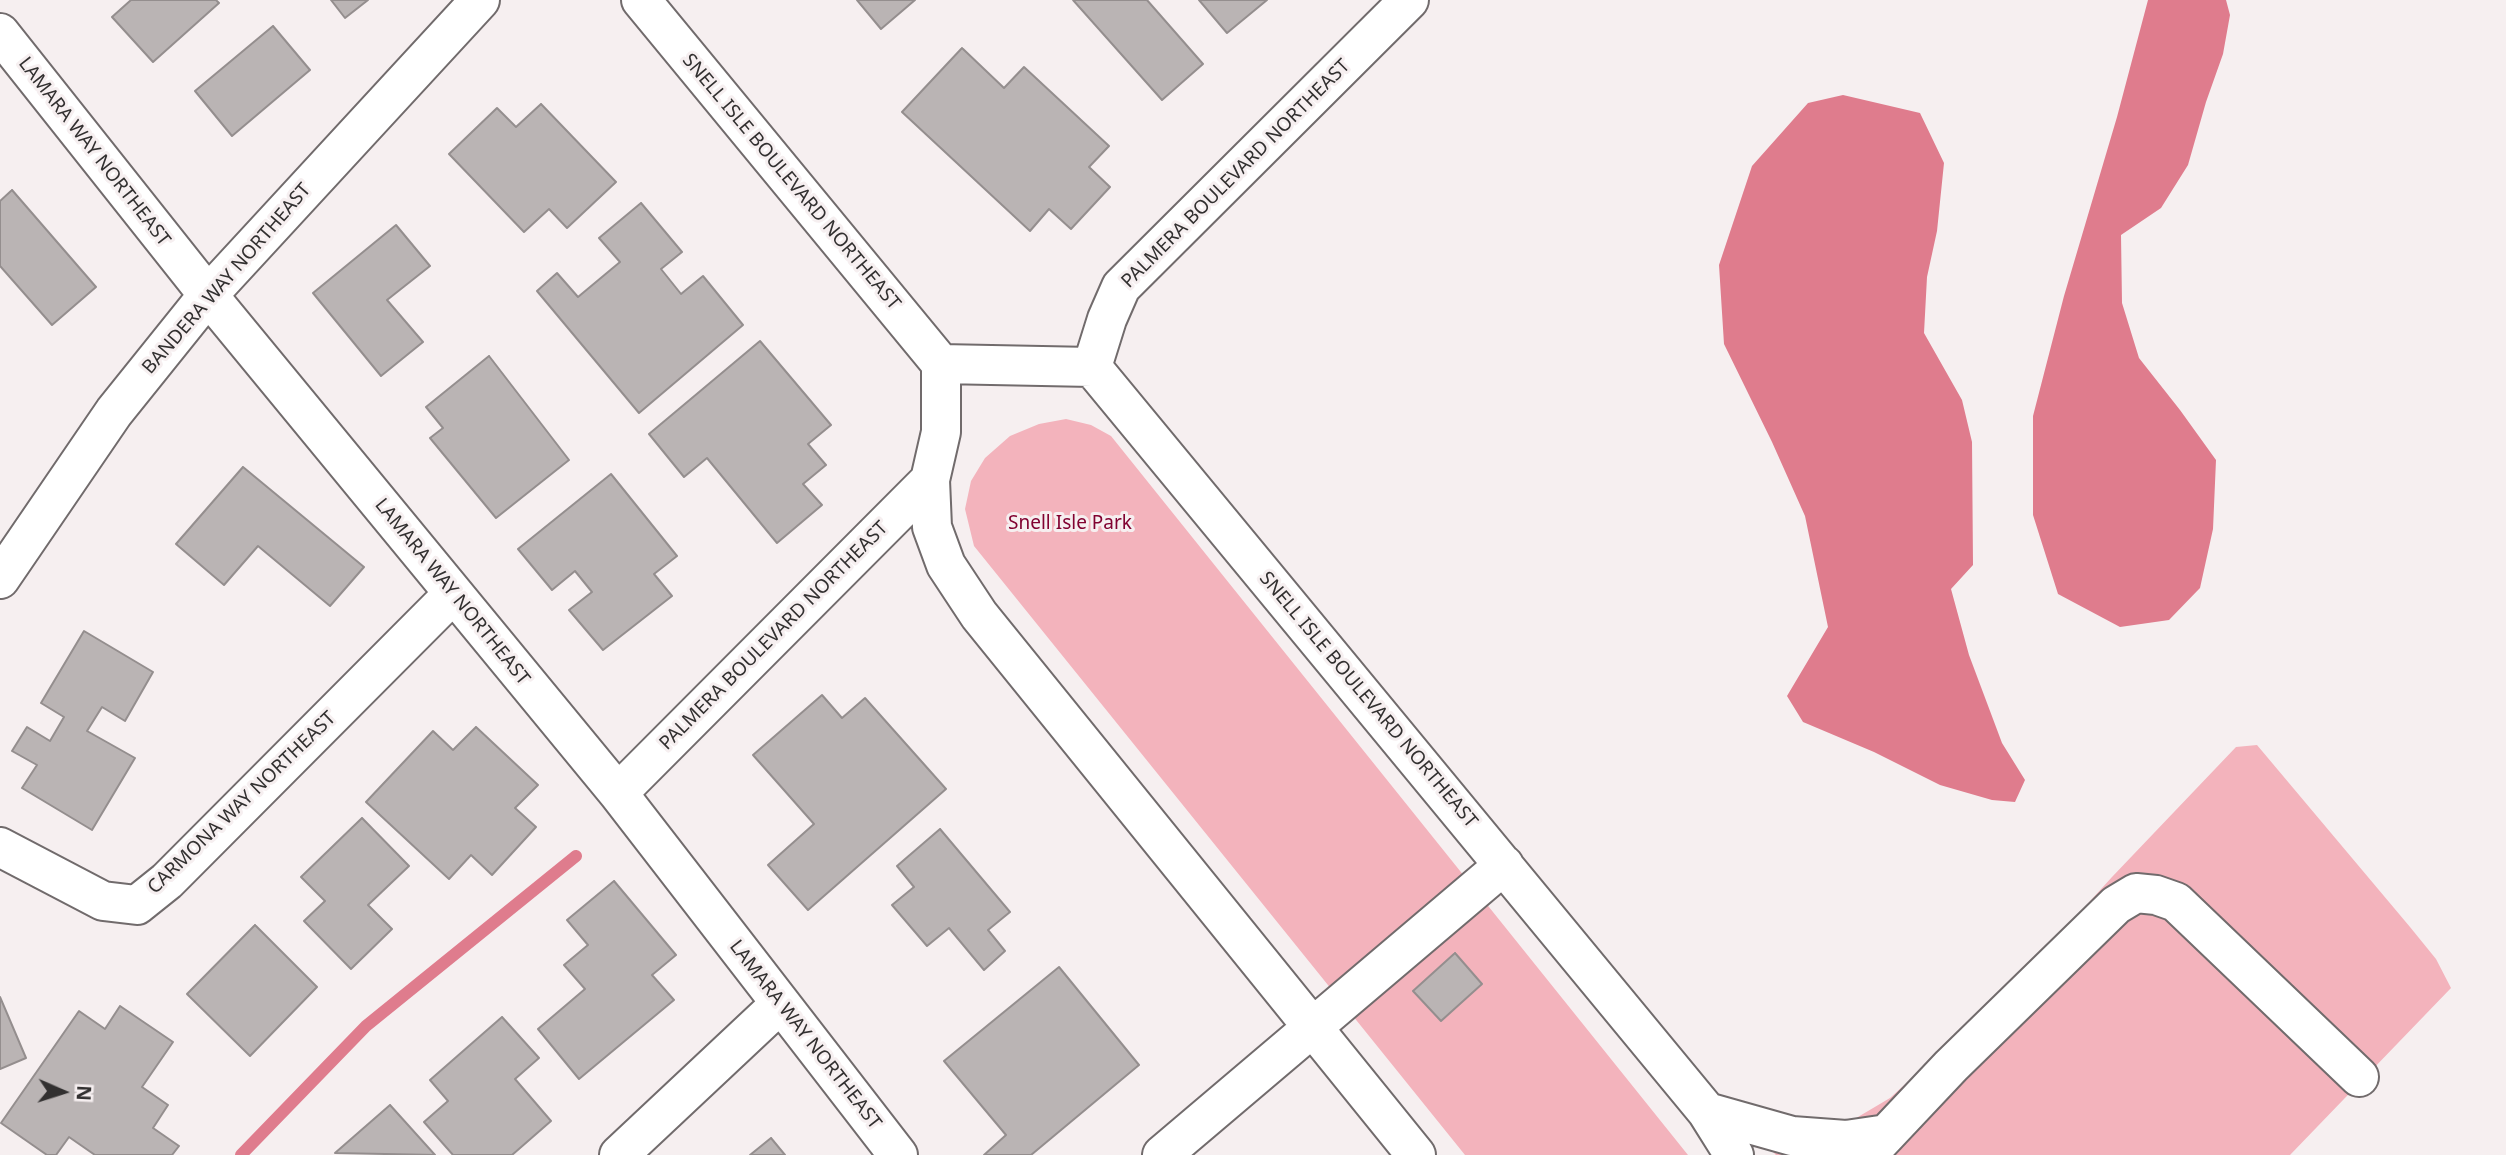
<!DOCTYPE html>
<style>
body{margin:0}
#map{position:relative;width:2506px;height:1155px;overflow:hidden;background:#f6eff0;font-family:"Noto Sans",sans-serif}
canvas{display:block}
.north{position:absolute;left:28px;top:1057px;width:70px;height:70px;-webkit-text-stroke:5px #f6eff0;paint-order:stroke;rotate:93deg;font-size:19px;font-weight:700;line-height:28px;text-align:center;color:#323030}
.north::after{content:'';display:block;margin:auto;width:24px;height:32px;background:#323030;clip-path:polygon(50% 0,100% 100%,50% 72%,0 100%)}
</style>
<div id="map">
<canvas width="2506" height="1155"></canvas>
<div class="north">N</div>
</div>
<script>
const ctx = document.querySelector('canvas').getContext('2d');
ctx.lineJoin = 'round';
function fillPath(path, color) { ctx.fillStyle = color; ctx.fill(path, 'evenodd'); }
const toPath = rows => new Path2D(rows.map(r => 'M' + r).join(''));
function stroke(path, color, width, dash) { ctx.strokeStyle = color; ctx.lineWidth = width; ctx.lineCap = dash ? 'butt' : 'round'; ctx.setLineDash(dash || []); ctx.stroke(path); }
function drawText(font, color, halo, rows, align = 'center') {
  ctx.font = font + ' "Noto Sans",sans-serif'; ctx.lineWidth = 6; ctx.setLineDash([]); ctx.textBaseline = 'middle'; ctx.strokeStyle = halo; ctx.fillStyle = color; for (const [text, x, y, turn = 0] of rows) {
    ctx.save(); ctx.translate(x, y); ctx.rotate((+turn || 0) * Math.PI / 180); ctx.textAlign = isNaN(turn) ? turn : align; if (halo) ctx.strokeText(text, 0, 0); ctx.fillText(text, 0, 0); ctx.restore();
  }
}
fillPath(toPath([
 [1066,419,1091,425,1111,436,1688,1155,1465,1155,974,546,965,509,971,481,985,458,1010,436,1039,424],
 [2257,745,2410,927,2436,959,2451,988,2290,1155,1776,1155,1771,1150,1841,1127,1890,1098,2014,985,2112,877,2236,747]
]), '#f3b3bc');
fillPath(toPath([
 [2148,0,2226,0,2230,15,2223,54,2206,102,2188,165,2161,208,2121,235,2122,303,2139,358,2180,410,2216,460,2213,529,2200,588,2169,620,2120,627,2058,594,2033,515,2033,416,2064,296,2117,117],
 [1843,95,1920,113,1944,163,1937,231,1927,277,1924,333,1962,400,1972,442,1973,565,1951,589,1969,655,2002,743,2025,780,2015,802,1992,800,1940,785,1874,752,1803,722,1787,696,1828,627,1805,516,1772,442,1724,344,1719,265,1752,166,1808,103]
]), '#df7c8d');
stroke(toPath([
 [241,1155,366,1026,576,856]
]), '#df7c8d', 12);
const building = toPath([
 [131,0,216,0,219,3,153,62,112,17,131,0],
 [331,0,368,0,345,18,331,0],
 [857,0,915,0,881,29,857,0],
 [1073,0,1147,0,1203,64,1162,100,1073,0],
 [1199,0,1267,0,1227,33,1199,0],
 [273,26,310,70,232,136,195,91,273,26],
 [962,48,1004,88,1024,67,1109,146,1089,167,1110,187,1071,229,1049,209,1030,231,902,112,962,48],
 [541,104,616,182,567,228,549,209,524,232,449,154,497,108,516,127,541,104],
 [12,190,96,287,52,325,0,266,0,201,12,190],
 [641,203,682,252,661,269,681,294,703,276,743,325,639,413,537,291,557,273,578,297,620,262,599,238,641,203],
 [396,225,430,266,387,300,423,342,381,376,313,293,396,225],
 [760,341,831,425,808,444,826,465,803,484,822,505,777,543,707,458,684,477,649,434,760,341],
 [489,356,569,460,496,518,430,438,443,428,426,407,489,356],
 [243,467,364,567,330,606,258,546,224,585,176,544,243,467],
 [611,474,677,556,654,574,672,596,603,650,569,610,592,592,575,571,552,590,518,549,611,474],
 [84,631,153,672,125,721,102,707,87,731,135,758,92,830,22,788,37,765,12,751,27,727,50,741,64,717,41,703,84,631],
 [822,695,842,718,865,698,946,789,808,910,768,865,814,824,753,755,822,695],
 [476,727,538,785,515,808,536,827,492,875,471,855,449,879,366,802,433,731,453,750,476,727],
 [362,818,409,866,368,905,392,929,351,969,304,921,325,901,301,877,362,818],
 [940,829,1010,912,988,930,1005,951,984,970,949,928,927,946,892,905,914,887,897,866,940,829],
 [614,881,676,955,652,975,674,1000,579,1079,538,1029,585,989,564,965,588,945,567,920,614,881],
 [255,925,317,987,250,1056,187,994,255,925],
 [1455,953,1482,984,1441,1021,1413,991,1455,953],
 [1059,967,1139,1065,1031,1155,984,1155,1006,1135,944,1061,1059,967],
 [0,997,26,1058,0,1069,0,997],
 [120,1006,173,1042,142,1087,168,1105,153,1128,179,1146,172,1155,95,1155,69,1137,56,1155,47,1155,1,1123,79,1011,105,1029,120,1006],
 [502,1017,539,1058,515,1079,551,1121,512,1155,453,1155,424,1122,448,1101,430,1080,502,1017],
 [390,1105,435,1155,335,1153,390,1105],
 [771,1138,785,1155,750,1155,771,1138]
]);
fillPath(building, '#bab4b4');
stroke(building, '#948e8e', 2);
const minor = toPath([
 [641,0,941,364,941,432,930,480,932,527,946,565,979,615,1416,1155],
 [0,33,208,295,618,793,898,1155],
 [941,364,1092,367,1707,1112,1734,1155],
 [1092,367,1107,319,1121,287,1409,0],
 [0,579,114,412,208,295,480,0],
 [618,793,930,480],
 [0,847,103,901,137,905,167,881,453,594],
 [1707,1112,1792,1136,1846,1140,1887,1134],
 [619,1155,780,1004],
 [1162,1155,1504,865],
 [1867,1155,1951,1066,2116,905,2136,893,2156,895,2176,902,2359,1077]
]);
stroke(minor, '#716b6c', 42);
stroke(minor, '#fff', 38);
drawText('19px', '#323030', '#f6eff0', [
 ["LAMARA WAY NORTHEAST",94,152,52],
 ["PALMERA BOULEVARD NORTHEAST",1236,174,-45],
 ["SNELL ISLE BOULEVARD NORTHEAST",791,182,50],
 ["BANDERA WAY NORTHEAST",227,279,-49],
 ["LAMARA WAY NORTHEAST",452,592,51],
 ["PALMERA BOULEVARD NORTHEAST",774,636,-45],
 ["SNELL ISLE BOULEVARD NORTHEAST",1368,700,50],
 ["CARMONA WAY NORTHEAST",242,803,-44],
 ["LAMARA WAY NORTHEAST",805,1035,52]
]);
drawText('19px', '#810231', '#f6eff0', [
 ["Snell Isle Park",1070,524]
]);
</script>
